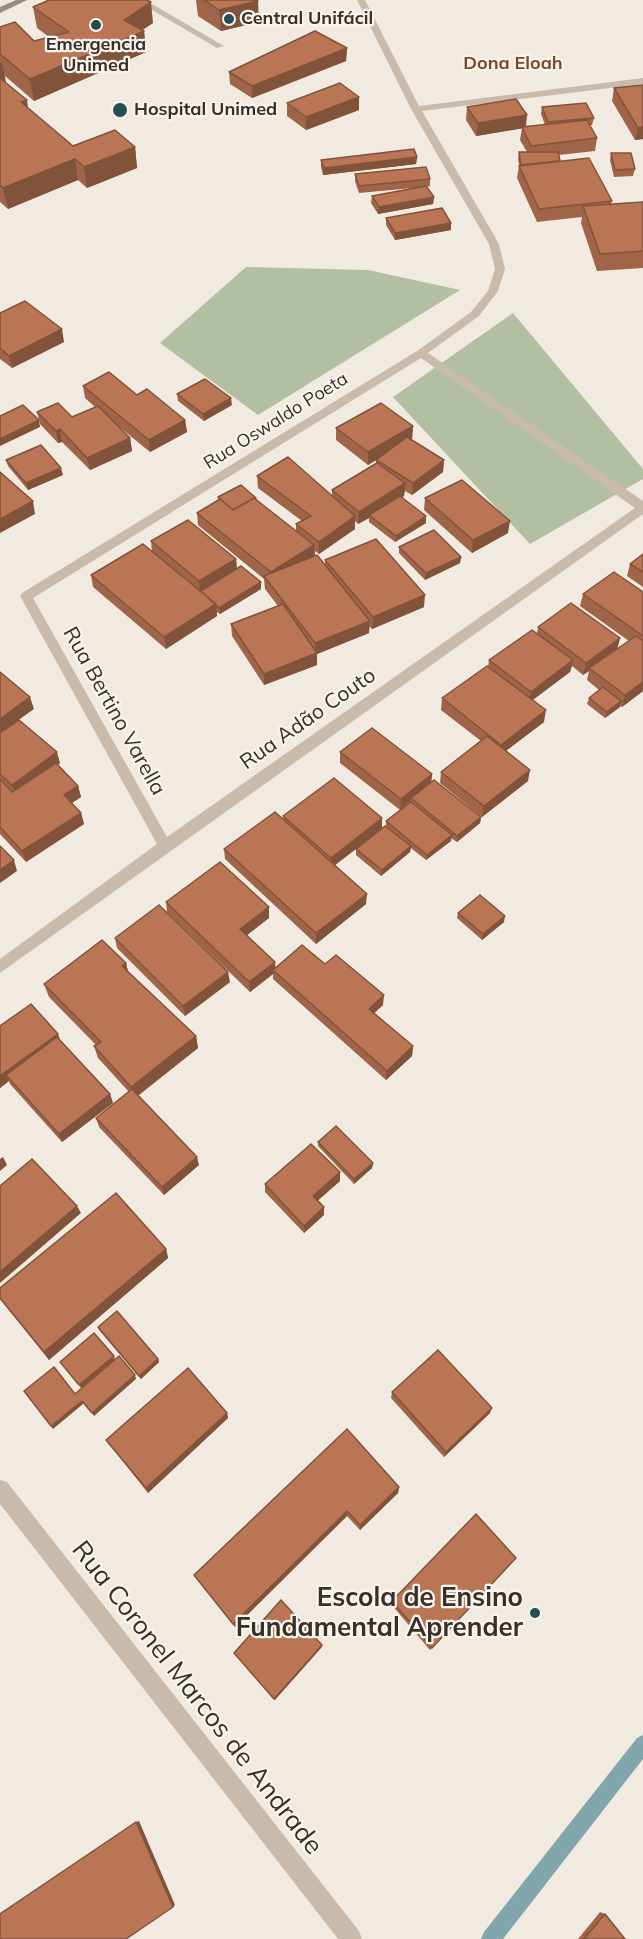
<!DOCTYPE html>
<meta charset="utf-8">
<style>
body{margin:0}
canvas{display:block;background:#f1eae0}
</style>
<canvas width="643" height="1939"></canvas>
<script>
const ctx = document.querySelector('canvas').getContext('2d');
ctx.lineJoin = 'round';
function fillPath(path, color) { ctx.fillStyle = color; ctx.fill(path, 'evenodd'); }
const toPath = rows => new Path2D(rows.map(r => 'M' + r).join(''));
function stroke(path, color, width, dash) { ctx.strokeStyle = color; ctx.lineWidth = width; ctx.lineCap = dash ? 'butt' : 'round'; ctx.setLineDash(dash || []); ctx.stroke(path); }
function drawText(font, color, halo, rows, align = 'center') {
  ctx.font = font + ' Mulish,sans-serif'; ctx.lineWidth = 4.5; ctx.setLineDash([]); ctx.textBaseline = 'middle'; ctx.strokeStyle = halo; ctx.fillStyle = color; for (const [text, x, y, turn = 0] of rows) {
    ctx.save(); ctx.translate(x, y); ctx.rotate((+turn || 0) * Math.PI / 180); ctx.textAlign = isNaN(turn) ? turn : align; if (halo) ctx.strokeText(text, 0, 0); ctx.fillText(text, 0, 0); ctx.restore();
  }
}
fillPath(toPath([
 [246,267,368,270,460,290,258,415,160,343],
 [513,313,643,469,643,479,530,544,393,397]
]), '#b2bfa1');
fillPath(toPath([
 [643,1735,643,1759,503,1939,481,1939,484,1932,637,1738,643,1735]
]), '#81a6ab');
fillPath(toPath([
 [135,0,145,0,224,46,217,48,135,0]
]), '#c8bbac');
fillPath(toPath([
 [357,0,365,0,419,106,643,78,643,84,422,111,499,244,505,269,498,291,479,316,428,353,643,501,643,514,0,973,0,959,157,844,20,596,22,593,417,351,471,312,488,291,495,269,489,244,411,109,357,0],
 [421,358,635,508,167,837,33,598,421,358]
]), '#c8bbac');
fillPath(toPath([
 [0,1480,7,1482,359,1931,362,1939,338,1939,0,1504,0,1480]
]), '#c8bbac');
fillPath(toPath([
 [16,0,27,0,0,13,0,7,16,0]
]), '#9b8b7e');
fillPath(toPath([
 [196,0,257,0,259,22,221,31,198,16],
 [33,7,153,23,142,30,144,31,146,52,34,101,5,76,6,83,28,108,73,146,135,147,137,168,87,188,78,180,8,209,0,202,0,27,34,41,49,37,37,28],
 [347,48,346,61,252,98,230,84,229,72],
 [643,85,643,139,635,140,612,101,614,88],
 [359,97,359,110,306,130,287,116,287,103],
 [467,107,527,115,526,127,545,125,541,114,542,107,594,118,592,125,590,125,597,138,595,151,559,155,560,161,612,201,611,204,643,202,643,268,597,271,581,223,582,217,537,222,517,178,519,165,518,159,519,152,527,152,520,140,522,128,476,136,466,120],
 [611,153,635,169,633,176,614,177,610,160],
 [417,157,416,164,323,175,321,167,321,160],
 [355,174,430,179,430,186,427,187,434,197,433,204,378,214,371,203,372,196,413,188,359,193,355,181],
 [386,218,451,223,451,230,395,240,386,225],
 [0,313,64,342,12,368,0,359],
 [83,386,137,395,185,420,187,432,150,452,117,425,130,438,132,451,90,470,62,442,58,443,40,424,37,412,72,417,95,407,85,398],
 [177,394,232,405,204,421,178,401],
 [413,426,412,439,411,440,444,460,443,472,412,495,405,491,404,496,402,497,426,523,395,542,369,522,369,518,358,524,355,521,355,529,319,554,315,551,315,557,325,565,325,560,424,607,372,629,369,626,369,633,317,654,317,665,264,685,232,636,231,624,278,606,265,589,264,579,198,525,197,513,219,500,218,497,256,500,296,531,296,524,302,521,258,488,257,476,332,496,332,490,376,463,376,460,368,465,336,440,336,428],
 [6,460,63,475,28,490,8,466],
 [425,498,508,533,472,553,424,510],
 [151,541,236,559,237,569,261,582,261,589,220,614,217,612,217,616,166,649,93,587,91,575,152,552],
 [399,547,461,557,460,563,425,580,399,553],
 [643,554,643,587,627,576,630,564],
 [643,592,643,691,622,707,620,706,620,707,605,718,587,704,589,698,599,690,587,680,589,671,583,675,572,666,570,672,533,700,544,722,506,751,528,781,482,817,440,783,441,772,481,741,441,710,442,698,488,667,489,660,537,633,538,627,620,638,617,649,629,641,580,606,583,594],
 [0,733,60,763,58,765,78,786,81,797,72,803,81,813,84,824,26,862,0,834],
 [340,752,432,774,431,782,481,817,480,823,457,842,451,838,451,841,426,860,411,848,410,852,381,876,356,855,356,849,360,846,335,865,366,904,316,944,225,859,224,849,283,819,283,816,382,828,386,826,386,821,410,801,400,810,340,763],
 [166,902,269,907,269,918,246,935,275,962,275,967,325,964,383,1005,374,1013,413,1046,412,1056,386,1080,273,979,273,974,250,992,167,912],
 [458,913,504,922,482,940,457,918],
 [115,938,230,982,185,1016,117,948],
 [126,963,128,972,196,1036,198,1048,138,1096,199,1165,164,1195,99,1127,96,1118,129,1092,98,1058,94,1046,96,1045,49,997,44,984],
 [0,1026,60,1040,110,1094,113,1103,62,1142,10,1084,9,1081,0,1088],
 [318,1142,373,1163,372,1168,354,1184,318,1146],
 [340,1181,318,1200,324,1207,324,1215,304,1233,265,1192,265,1184],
 [166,1249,168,1258,49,1360,0,1299,0,1288],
 [98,1327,158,1359,159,1362,141,1379,99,1330],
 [392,1392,490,1413,444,1457,391,1398],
 [227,1413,228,1418,148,1493,106,1440],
 [399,1487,398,1493,360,1530,347,1516,235,1627,194,1575],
 [516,1558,430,1650,391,1604,392,1601],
 [600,1912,605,1914,625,1939,578,1939]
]), '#a06548');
fillPath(toPath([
 [258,1,259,22,221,31,219,10],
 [151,2,153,23,135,35,144,31,146,52,34,101,30,79,124,20],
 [347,48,346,61,252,98,252,86],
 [0,63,2,63,6,84,0,86],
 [359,97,359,110,306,130,306,117],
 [27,100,30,122,21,102],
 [527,115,525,128,476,136,478,123],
 [643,127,643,139,635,140,638,128],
 [135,147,137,168,87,188,84,167],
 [417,157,416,164,323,175,324,168],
 [75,159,78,180,8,209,3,188],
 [434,197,433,204,378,214,379,207],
 [451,223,451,230,395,240,395,233],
 [62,329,64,342,12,368,9,356],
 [231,398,232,405,204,421,203,414],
 [39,420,40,427,0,446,0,439],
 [185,420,187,432,150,452,149,440],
 [413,426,412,439,368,465,368,452],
 [60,429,62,442,58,443,56,431],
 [130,438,132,451,90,470,87,458],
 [444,460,443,472,412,495,413,483],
 [61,468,63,475,28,490,26,483],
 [405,483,404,496,371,517,369,515,369,518,358,524,359,512],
 [33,501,35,514,0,533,0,519],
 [355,516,355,529,319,554,319,542],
 [426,516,426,523,395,542,396,536],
 [510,521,508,533,472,553,473,540],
 [314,545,315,557,271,584,271,572],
 [461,557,460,563,425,580,426,573],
 [236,559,237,571,200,594,199,581],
 [261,582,261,589,220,614,219,608],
 [425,595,424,607,372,629,373,617],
 [216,604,217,616,166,649,164,637],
 [370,621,369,633,317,654,317,665,264,685,264,674,315,653,315,643],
 [620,638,617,650,589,668,589,671,583,675,586,663],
 [573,660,570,672,528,703,531,692],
 [643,682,643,691,622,707,625,695],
 [30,697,34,709,0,733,0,719],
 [621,701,620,707,605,718,607,712],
 [546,710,544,722,499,756,501,745],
 [57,752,60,763,15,796,12,785],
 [530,770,528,781,482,817,484,806],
 [432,774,431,785,411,798,410,801,400,810,401,799],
 [78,786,81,797,67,806,64,795],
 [81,813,84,824,26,862,22,851],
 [481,817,480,823,457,842,457,836],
 [382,818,382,829,331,868,331,858],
 [452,835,451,841,426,860,427,855],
 [411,846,410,852,381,876,382,870],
 [14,860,17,871,0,883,0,870],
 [367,894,366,904,316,944,316,933],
 [269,907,269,918,241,940,240,929],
 [505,916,504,922,482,940,483,934],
 [275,962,276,972,273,970,273,974,250,992,249,982],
 [126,963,129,976,122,966],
 [228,972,230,982,185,1016,183,1006],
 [384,995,383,1005,368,1019,369,1009],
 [58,1034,61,1043,6,1075,9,1081,0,1088,0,1076],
 [196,1036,198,1048,134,1098,131,1087],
 [413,1046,412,1056,386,1080,387,1071],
 [110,1094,113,1103,62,1142,59,1134],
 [3,1157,7,1165,0,1171,0,1159],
 [197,1157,199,1165,164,1195,162,1187],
 [373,1163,372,1168,354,1184,354,1179],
 [340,1172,340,1181,314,1204,313,1196],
 [77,1206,81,1213,0,1283,0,1272],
 [324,1207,324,1215,304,1233,304,1226],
 [166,1249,168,1258,49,1360,44,1352],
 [114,1356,115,1360,81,1388,79,1385],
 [158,1359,159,1362,141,1379,139,1376],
 [135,1375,136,1379,94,1416,92,1413],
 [82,1401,83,1404,53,1429,51,1426],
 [492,1408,490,1413,444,1457,446,1452],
 [227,1413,228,1418,148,1493,146,1488],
 [399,1487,398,1493,360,1530,360,1525],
 [347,1511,347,1516,235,1627,233,1624],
 [322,1645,322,1647,275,1700,274,1699],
 [139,1821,175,1905,173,1907,136,1822]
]), '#82533b');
const building = toPath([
 [49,0,147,0,151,2,124,20,144,31,30,79,0,54,0,27,15,22,34,41,69,32,33,7,49,0],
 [204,0,257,0,258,1,219,10,204,0],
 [315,31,347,48,252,86,229,72,315,31],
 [0,78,27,100,21,102,73,146,115,130,135,147,84,167,75,159,3,188,0,185,0,78],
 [340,83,359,97,306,117,287,103,340,83],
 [643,85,643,127,638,128,614,88,643,85],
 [516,99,527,115,478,123,467,107,516,99],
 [586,103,594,118,548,122,542,107,586,103],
 [587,120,597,138,531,146,522,127,587,120],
 [414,149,417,157,324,168,321,160,414,149],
 [519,152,558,152,560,161,521,165,519,152],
 [611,153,631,153,635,169,615,170,611,153],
 [589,158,612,201,539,209,519,166,589,158],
 [426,167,430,179,359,186,355,174,426,167],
 [426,186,434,197,379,207,372,196,426,186],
 [643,202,643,251,600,254,583,206,643,202],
 [442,208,451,223,395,233,386,218,442,208],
 [25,301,62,329,9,356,0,348,0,313,25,301],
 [109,372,137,395,147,389,185,420,149,440,83,386,109,372],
 [205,379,231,398,203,414,177,394,205,379],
 [58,403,72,417,98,406,130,438,87,458,60,429,56,431,37,412,58,403],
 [381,403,413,426,368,452,336,428,381,403],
 [23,405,39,420,0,439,0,416,23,405],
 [407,437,444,460,413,483,376,460,407,437],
 [41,445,61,468,26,483,6,460,41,445],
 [288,457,355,516,319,542,296,524,311,516,257,476,288,457],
 [377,463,405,483,359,512,332,490,377,463],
 [0,472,33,501,0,519,0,472],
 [462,480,510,521,473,540,425,498,462,480],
 [241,485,256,498,254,498,233,510,218,497,241,485],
 [400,496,426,516,396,536,369,515,400,496],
 [254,498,314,545,271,572,197,513,220,499,233,510,254,498],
 [188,520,236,559,199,581,151,541,188,520],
 [434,530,461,557,426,573,399,547,434,530],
 [376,539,425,595,373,617,325,560,376,539],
 [143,544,216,604,164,637,91,575,143,544],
 [643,554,643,572,630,564,643,554],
 [317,555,370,621,315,643,264,576,317,555],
 [241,566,261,582,219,608,201,591,241,566],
 [614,572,643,592,643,636,583,594,614,572],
 [571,603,620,638,586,663,538,627,571,603],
 [283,604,317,653,264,674,231,624,283,604],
 [532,630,573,660,531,692,489,660,532,630],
 [636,636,643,641,643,682,625,695,589,668,636,636],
 [487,666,546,710,501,745,442,698,487,666],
 [0,672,30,697,0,719,0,672],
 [603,687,621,701,607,712,589,698,603,687],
 [19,720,57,752,12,785,0,774,0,733,19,720],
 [372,728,432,774,401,799,340,752,372,728],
 [487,736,530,770,484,806,441,772,487,736],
 [56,763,78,786,64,795,81,813,22,851,0,827,0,779,12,792,56,763],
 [334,778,382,818,331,858,283,816,334,778],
 [434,780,481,817,457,836,411,798,434,780],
 [411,802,452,835,427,855,386,821,411,802],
 [275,812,367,894,316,933,224,849,275,812],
 [385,826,411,846,382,870,356,849,385,826],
 [0,846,14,860,0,870,0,846],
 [220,862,269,907,240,929,275,962,249,982,166,902,220,862],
 [480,895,505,916,483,934,458,913,480,895],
 [159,905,228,972,183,1006,115,938,159,905],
 [102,940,126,963,122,966,196,1036,131,1087,94,1046,101,1042,44,984,102,940],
 [302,945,325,964,336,955,384,995,369,1009,413,1046,387,1071,273,970,302,945],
 [31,1004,58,1034,0,1076,0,1026,31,1004],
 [57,1037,110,1094,59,1134,6,1075,57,1037],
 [132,1089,197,1157,162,1187,96,1118,132,1089],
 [336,1126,373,1163,354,1179,318,1142,336,1126],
 [311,1144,340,1172,313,1196,324,1207,304,1226,265,1184,311,1144],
 [32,1159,77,1206,0,1272,0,1186,32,1159],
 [116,1193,166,1249,44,1352,0,1298,0,1288,116,1193],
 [117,1311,158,1359,139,1376,98,1327,117,1311],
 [94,1333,114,1356,79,1385,60,1362,94,1333],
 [438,1350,492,1408,446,1452,392,1392,438,1350],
 [119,1356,135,1375,92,1413,82,1401,51,1426,24,1391,54,1367,75,1394,119,1356],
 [188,1368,227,1413,146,1488,106,1440,188,1368],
 [347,1429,399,1487,360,1525,347,1511,233,1624,194,1575,347,1429],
 [476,1514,516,1558,432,1648,392,1601,476,1514],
 [281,1600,322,1645,274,1699,234,1653,281,1600],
 [136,1822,173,1907,126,1939,0,1939,0,1914,136,1822],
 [605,1914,625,1939,584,1939,605,1914]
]);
fillPath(building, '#ba7654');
stroke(building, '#82533b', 1.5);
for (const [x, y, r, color] of [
 [229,19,6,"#244d54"],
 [96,25,6,"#244d54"],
 [120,110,8,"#244d54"],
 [535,1613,6,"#244d54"]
]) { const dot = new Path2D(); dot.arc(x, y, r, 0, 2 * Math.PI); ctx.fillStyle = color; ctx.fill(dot); stroke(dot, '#f9f4ec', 2); }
drawText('bold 18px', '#372f2b', '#f9f4ec', [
 ["Central Unifácil",241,19],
 ["Emergencia",96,45,"center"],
 ["Unimed",96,66,"center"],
 ["Hospital Unimed",134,110]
], 'left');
drawText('bold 18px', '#7e462b', '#f9f4ec', [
 ["Dona Eloah",513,64]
]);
drawText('18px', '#372f2b', '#f9f4ec', [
 ["Rua Oswaldo Poeta",276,421,-32]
]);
drawText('21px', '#372f2b', '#f9f4ec', [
 ["Rua Bertino Varella",114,711,61],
 ["Rua Adão Couto",308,719,-35]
]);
drawText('bold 26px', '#372f2b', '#f9f4ec', [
 ["Escola de Ensino",523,1598],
 ["Fundamental Aprender",523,1628]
], 'right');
drawText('26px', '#372f2b', '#f9f4ec', [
 ["Rua Coronel Marcos de Andrade",197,1698,52]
]);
</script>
